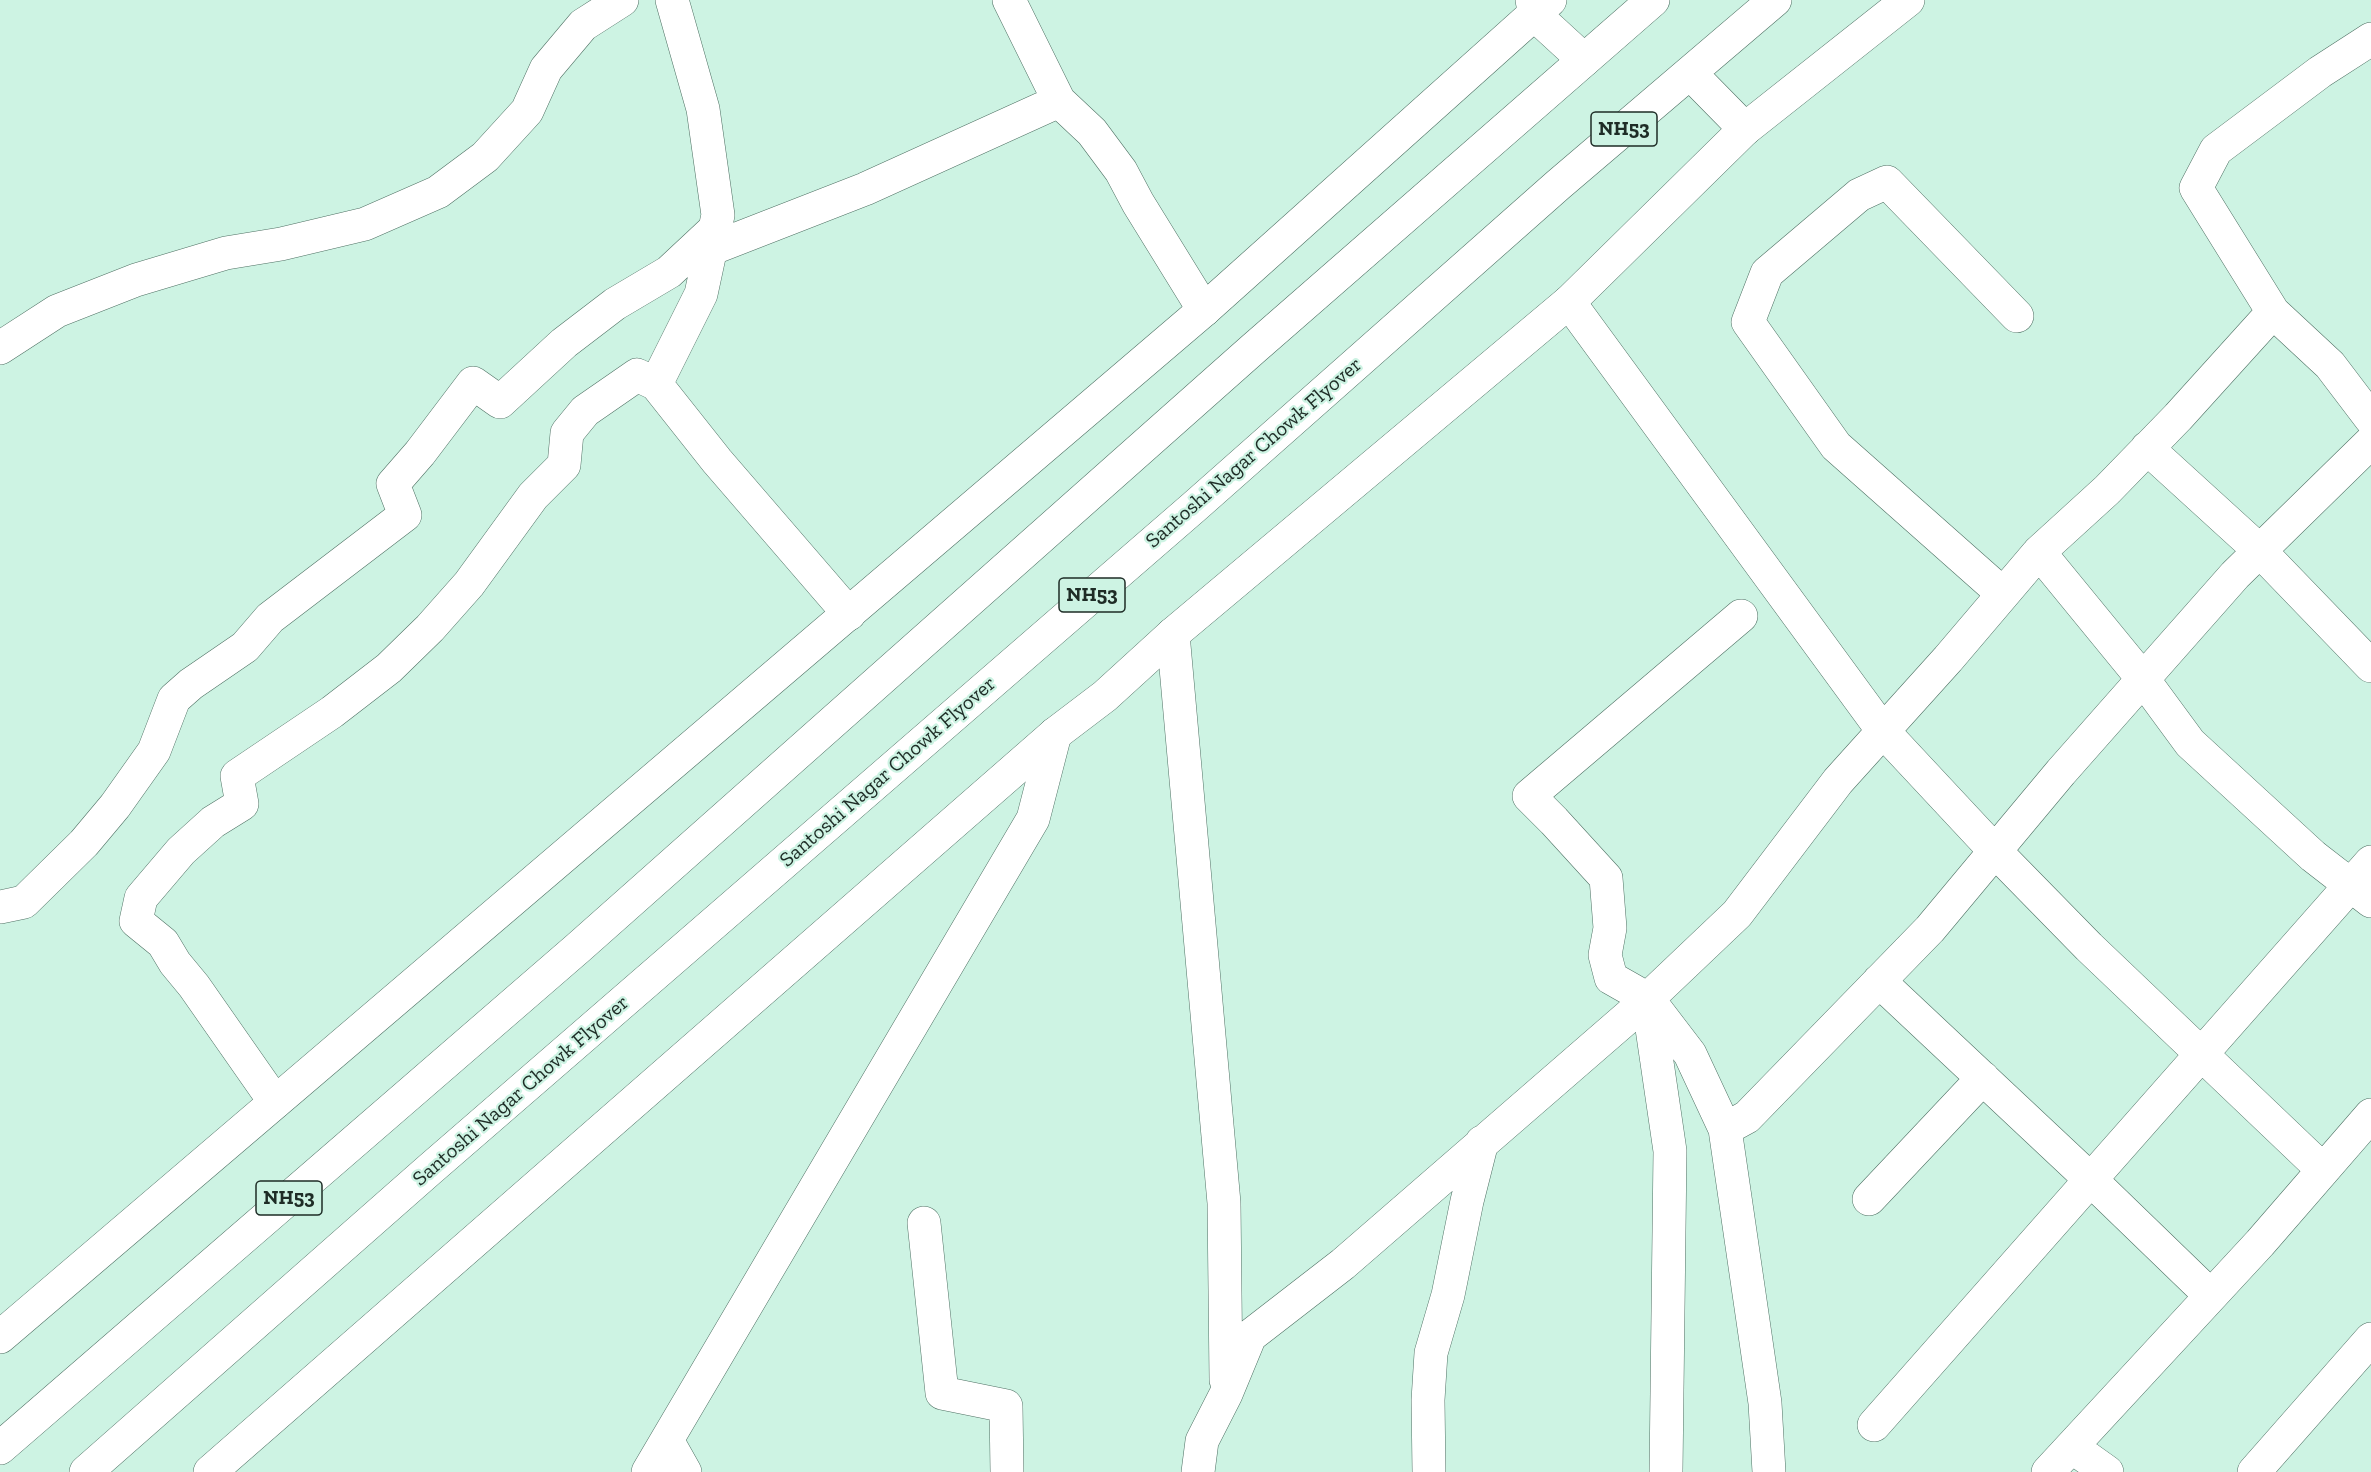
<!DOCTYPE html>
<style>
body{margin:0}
canvas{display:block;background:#cdf3e3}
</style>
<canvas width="2371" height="1472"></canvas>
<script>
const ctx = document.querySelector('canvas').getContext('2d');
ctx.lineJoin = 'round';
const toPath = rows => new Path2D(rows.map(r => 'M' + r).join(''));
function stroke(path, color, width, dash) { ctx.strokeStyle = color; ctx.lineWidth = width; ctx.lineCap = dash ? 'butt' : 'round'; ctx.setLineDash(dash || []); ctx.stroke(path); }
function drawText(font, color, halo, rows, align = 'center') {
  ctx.font = font + ' "Zilla Slab",serif'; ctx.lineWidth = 4.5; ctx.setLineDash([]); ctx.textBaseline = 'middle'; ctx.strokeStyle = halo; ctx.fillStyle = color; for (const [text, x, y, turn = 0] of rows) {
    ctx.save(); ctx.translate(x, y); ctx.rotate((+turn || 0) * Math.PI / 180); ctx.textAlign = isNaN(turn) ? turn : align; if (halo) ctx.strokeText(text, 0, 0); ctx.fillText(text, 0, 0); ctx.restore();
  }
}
const street = toPath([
 [672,0,703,109,718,215,701,294,656,384,717,461,849,614],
 [1009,0,1059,101,1092,132,1121,171,1138,203,1204,310],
 [1532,0,1535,15,1584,60],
 [2371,39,2320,72,2216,150,2196,188,2273,312,2330,365,2371,419],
 [711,249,865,189,1059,101],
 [1569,302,1883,731,1995,851,2089,947,2323,1170],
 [0,348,57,311,136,280,226,253,281,244,365,224,438,192,485,157,527,111,546,69,583,25,622,0],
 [2147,448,2260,551,2371,666],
 [2039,552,2143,679,2190,743,2313,856,2371,901],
 [2003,594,1836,446,1748,322,1767,273,1859,195,1887,182,2017,316],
 [1741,616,1529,796,1554,821,1606,878,1610,928,1605,955,1611,978,1648,999,1690,1054,1725,1129,1765,1403,1769,1472],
 [1173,634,1224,1203,1226,1380],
 [0,907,24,902,84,843,115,806,154,751,174,699,191,684,245,647,270,618,405,515,393,484,420,453,473,383,500,402,564,343,615,304,669,272,715,229],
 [1879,981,2090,1179,2210,1295],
 [1648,1001,1670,1151,1666,1472],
 [275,1102,194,986,175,963,163,943,136,921,141,898,181,851,213,822,242,804,237,776,332,712,389,668,430,628,469,584,533,496,564,465,567,433,585,411,637,375,656,384],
 [1725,1129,1747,1117,1930,929,2061,772,2235,575,2371,442],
 [1869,1199,1983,1078],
 [924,1223,942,1393,1006,1406,1007,1472],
 [1874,1425,2371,862],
 [667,1440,685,1472],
 [2072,1447,2107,1472],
 [648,1472,1033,819,1055,734],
 [1198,1472,1202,1441,1226,1394,1250,1336,1343,1264,1637,1009,1737,914,1838,781,1948,659,2039,552,2107,490,2178,417,2273,312],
 [1429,1472,1428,1400,1431,1353,1448,1295,1467,1201,1482,1142],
 [2048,1472,2260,1243,2371,1115],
 [2254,1472,2371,1339]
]);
const secondary = toPath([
 [0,1337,1204,310,1550,0],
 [210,1472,1055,734,1105,696,1173,634,1569,302,1745,129,1908,0]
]);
const highway = toPath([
 [1690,73,1745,129],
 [0,1448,578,948,1253,349,1653,0],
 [86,1472,429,1170,1194,507,1558,185,1775,0]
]);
stroke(street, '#4f7164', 34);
stroke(secondary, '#4f7164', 34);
stroke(highway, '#4f7164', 34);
stroke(street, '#fff', 33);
stroke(secondary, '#fff', 33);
stroke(highway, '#fff', 33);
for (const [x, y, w] of [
 [1624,129,66],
 [1092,595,66],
 [289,1198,66]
]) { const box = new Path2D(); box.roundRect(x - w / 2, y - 17, w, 34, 4.5); ctx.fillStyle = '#cdf3e3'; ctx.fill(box); stroke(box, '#1e2c26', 1.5); }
drawText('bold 20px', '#1e2c26', null, [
 ["NH53",1624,129],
 ["NH53",1092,595],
 ["NH53",289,1198]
]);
drawText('21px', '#1e2c26', '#cdf3e3', [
 ["Santoshi Nagar Chowk Flyover",1254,453,-41],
 ["Santoshi Nagar Chowk Flyover",888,772,-41],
 ["Santoshi Nagar Chowk Flyover",521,1091,-41]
]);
</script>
